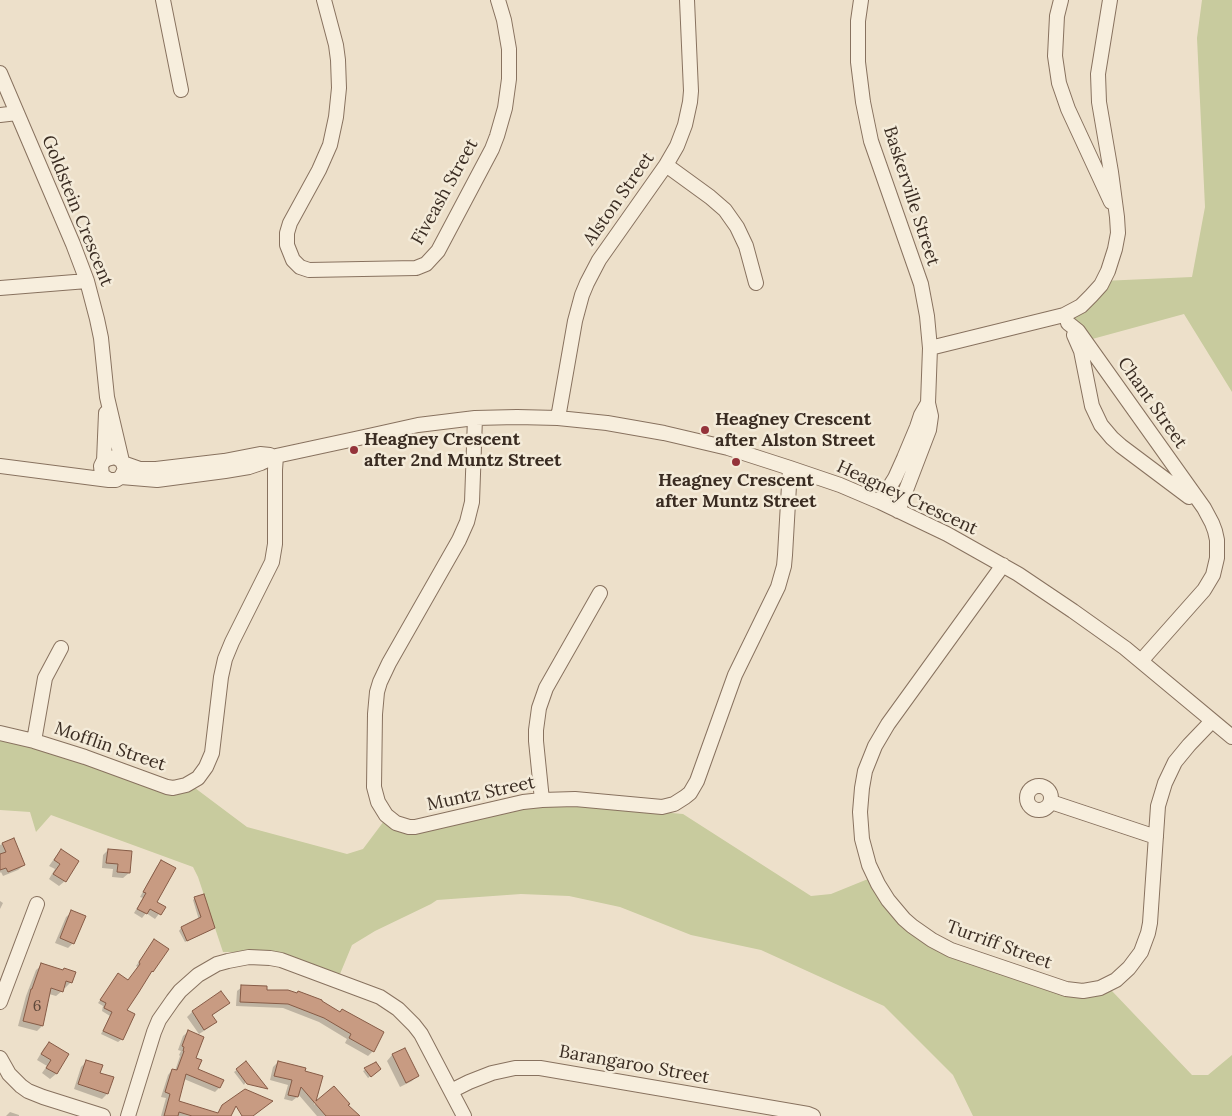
<!DOCTYPE html>
<style>
body{margin:0}
canvas{display:block;background:#ede0ca}
</style>
<canvas width="1232" height="1116"></canvas>
<script>
const ctx = document.querySelector('canvas').getContext('2d');
ctx.lineJoin = 'round';
function fillPath(path, color) { ctx.fillStyle = color; ctx.fill(path, 'evenodd'); }
const toPath = rows => new Path2D(rows.map(r => 'M' + r).join(''));
function stroke(path, color, width, dash) { ctx.strokeStyle = color; ctx.lineWidth = width; ctx.lineCap = dash ? 'butt' : 'round'; ctx.setLineDash(dash || []); ctx.stroke(path); }
function drawText(font, color, halo, rows, align = 'center') {
  ctx.font = font + ' Lora,serif'; ctx.lineWidth = 5; ctx.setLineDash([]); ctx.textBaseline = 'middle'; ctx.strokeStyle = halo; ctx.fillStyle = color; for (const [text, x, y, turn = 0] of rows) {
    ctx.save(); ctx.translate(x, y); ctx.rotate((+turn || 0) * Math.PI / 180); ctx.textAlign = isNaN(turn) ? turn : align; if (halo) ctx.strokeText(text, 0, 0); ctx.fillText(text, 0, 0); ctx.restore();
  }
}
fillPath(toPath([
 [1202,0,1232,0,1232,392,1184,314,1085,341,1064,315,1102,281,1192,277,1205,207,1197,38],
 [0,739,33,747,181,793,195,788,247,827,347,854,363,849,384,821,405,831,526,807,582,805,683,814,811,896,831,894,868,879,912,933,1088,995,1112,991,1192,1075,1208,1075,1232,1055,1232,1116,973,1116,953,1075,884,1006,761,950,691,935,620,907,569,896,521,894,437,900,431,904,375,931,352,945,340,974,273,952,223,952,198,877,193,867,51,815,36,832,30,812,0,810]
]), '#c8cb9e');
fillPath(toPath([
 [13,839,24,865,18,870,3,876,1,872,0,873,0,845],
 [108,850,129,873,123,878,112,877,113,869,102,868,103,855],
 [61,851,65,881,59,886,49,879,55,869,49,866,56,856],
 [161,862,155,902,164,907,155,919,146,913,142,918,134,913,143,898,140,897,157,866],
 [195,898,213,928,211,930,185,942,179,931,181,928,199,920,193,900],
 [0,901,3,903,0,909],
 [72,912,73,943,68,948,55,943,66,917],
 [151,944,167,949,125,1010,122,1039,118,1042,101,1034,110,1016,102,1011,103,1006,98,1003,116,978,128,982,138,967,136,966],
 [42,965,62,971,71,982,65,988,63,987,62,991,56,996,49,994,42,1026,37,1031,18,1026,26,996,36,970],
 [242,987,266,991,340,1013,383,1033,373,1051,368,1056,345,1043,347,1039,319,1022,283,1008,236,1006,237,991],
 [221,993,228,1003,223,1008,211,1016,215,1022,210,1027,199,1034,187,1017,192,1012],
 [188,1032,196,1070,222,1081,219,1088,215,1092,184,1079,177,1102,202,1116,161,1116,166,1098,161,1097,168,1075,172,1070,175,1071,180,1056,179,1055,181,1051,178,1050,183,1036],
 [50,1043,68,1055,56,1074,50,1079,42,1073,47,1066,37,1060,44,1048],
 [404,1049,417,1076,412,1081,400,1087,387,1061,392,1055],
 [87,1061,107,1094,102,1099,74,1089,81,1067],
 [278,1062,303,1072,321,1077,314,1105,334,1088,334,1116,317,1116,298,1094,297,1097,292,1101,284,1099,288,1085,270,1080,273,1067],
 [246,1063,252,1070,244,1085,234,1072],
 [376,1064,377,1071,368,1078,363,1071],
 [10,1112,19,1115,19,1116,6,1116]
]), '#0003');
const building = toPath([
 [14,838,25,865,8,872,6,868,0,870,0,854,6,852,2,843,14,838],
 [61,849,79,861,66,882,53,874,60,864,54,860,61,849],
 [108,849,132,851,130,873,117,872,118,864,106,863,108,849],
 [161,860,176,868,157,902,166,907,161,915,150,909,147,914,137,909,146,893,143,892,161,860],
 [204,894,215,928,187,941,181,927,201,917,194,897,204,894],
 [71,910,86,916,74,944,60,938,71,910],
 [154,939,169,949,153,972,152,971,139,992,127,1010,135,1014,123,1040,103,1031,112,1012,104,1008,106,1003,100,1000,118,973,128,980,140,964,139,962,154,939],
 [41,963,63,970,64,968,76,972,72,983,66,981,63,992,51,988,43,1026,23,1021,31,989,32,989,41,963],
 [241,985,267,986,267,990,288,990,297,993,298,991,322,1000,322,1001,340,1012,342,1009,384,1032,374,1052,349,1038,351,1034,324,1018,288,1004,240,1002,241,985],
 [221,991,230,1003,212,1015,217,1022,204,1030,192,1011,221,991],
 [188,1030,204,1037,196,1058,202,1060,198,1069,224,1080,220,1088,186,1074,179,1101,218,1113,222,1105,245,1089,273,1101,253,1116,242,1116,236,1106,231,1116,192,1116,179,1112,178,1116,164,1116,170,1094,165,1092,172,1069,177,1070,184,1051,183,1051,184,1047,182,1046,188,1030],
 [49,1042,69,1054,57,1074,46,1068,51,1060,41,1054,49,1042],
 [405,1048,419,1076,406,1083,392,1054,405,1048],
 [86,1060,103,1065,100,1073,114,1077,108,1094,78,1084,86,1060],
 [246,1061,268,1089,247,1084,236,1069,246,1061],
 [278,1061,306,1068,305,1071,323,1076,316,1101,334,1086,350,1104,348,1105,360,1116,326,1116,301,1087,298,1097,288,1095,292,1080,274,1076,278,1061],
 [376,1062,381,1069,371,1077,364,1068,376,1062]
]);
fillPath(building, '#c89b82');
stroke(building, '#865b46', 1);
const minor = toPath([
 [163,0,181,90],
 [324,0,336,45,338,60,339,88,336,117,330,145,319,170,290,223,287,233,287,245,293,260,300,267,309,270,416,268,426,264,438,251,492,149,497,136,505,108,509,79,509,49,504,20,498,0],
 [861,0,858,21,858,62,863,102,871,141,921,284,927,316,930,348,928,403,931,416,929,430,898,511],
 [1061,0,1057,16,1055,56,1059,83,1068,109,1111,202],
 [0,73,73,244,87,281,97,319,101,338,107,397,122,461],
 [0,115,17,113],
 [666,165,710,197,725,210,737,227,746,246,756,283],
 [0,288,87,281],
 [1068,323,1078,331,1204,508,1212,523,1215,531,1217,540,1217,558,1213,575,1204,590,1141,661],
 [1074,335,1081,351,1092,406,1101,425,1112,438,1121,446,1189,497],
 [930,348,1064,315,1081,306,1091,296,1101,285,1108,271,1115,249,1118,233,1117,217,1111,172,1099,102,1098,74,1110,0],
 [475,418,472,502,467,522,459,540,389,663,380,682,377,692,375,714,374,787,378,802,386,815,396,823,409,827,415,827,523,802,542,800,575,799,662,807,674,804,685,797,690,793,697,781,735,675,778,587,784,566,785,555,790,468],
 [558,418,575,321,582,295,587,283,599,260,666,165,677,146,685,125,690,102,691,91,687,0],
 [104,461,106,413],
 [123,463,140,469,156,469,224,461,260,454,270,455],
 [0,466,109,480,116,480,121,477,125,469,122,461,115,457,107,459,103,462,101,466,102,475,109,480],
 [121,477,157,480,225,471,249,467,261,463,276,456,364,437,418,425,475,418,517,417,558,418,607,423,664,433,728,448,790,468,840,485,880,502,947,534,1018,574,1073,611,1125,648,1232,737],
 [880,502,895,478,904,458,917,427,921,415,928,403],
 [1003,565,888,724,875,746,865,771,862,788,860,812,862,839,869,865,878,884,888,900,904,919,912,926,932,940,951,950,1066,989,1083,991,1100,988,1116,980,1129,968,1141,952,1148,933,1150,923,1158,806,1165,783,1175,762,1189,745,1212,721],
 [0,733,34,741,85,757,167,787,173,788,186,785,198,778,206,767,212,753,221,677,225,659,232,642,272,562,275,544,275,470,276,456],
 [34,741,45,678,61,648],
 '1027 798a12 12 0 1 1 24 0a12 12 0 1 1-24 0Z',
 [542,800,536,741,536,730,539,708,546,688,600,593],
 [1051,802,1156,837],
 [0,1002,37,904],
 [0,1058,9,1074,21,1086,28,1091,43,1097,103,1116],
 [451,1091,469,1082,492,1073,515,1068,540,1068,808,1114,813,1116],
 [128,1116,154,1032,159,1020,173,1000,180,991,198,975,217,964,228,961,249,957,270,958,281,960,380,997,398,1009,414,1025,421,1034,464,1116]
]);
stroke(minor, '#88725f', 16);
stroke(minor, '#f7eedd', 14);
for (const [x, y, r, color] of [
 [705,430,5,"#94333a"],
 [354,450,5,"#94333a"],
 [736,462,5,"#94333a"]
]) { const dot = new Path2D(); dot.arc(x, y, r, 0, 2 * Math.PI); ctx.fillStyle = color; ctx.fill(dot); stroke(dot, '#f4ebd9', 2); }
drawText('15px', '#5e483a', null, [
 ["6",37,1007]
]);
drawText('18px', '#3a2c22', '#f4ebd9', [
 ["Fiveash Street",445,192,-61],
 ["Baskerville Street",911,196,72],
 ["Alston Street",619,199,-55],
 ["Goldstein Crescent",77,211,68],
 ["Chant Street",1152,403,55],
 ["Heagney Crescent",907,498,25],
 ["Mofflin Street",110,747,19],
 ["Muntz Street",481,794,-12],
 ["Turriff Street",999,945,20],
 ["Barangaroo Street",634,1065,10]
]);
drawText('bold 18px', '#3a2c22', '#f4ebd9', [
 ["Heagney Crescent",715,420],
 ["after Alston Street",715,441],
 ["Heagney Crescent",364,440],
 ["after 2nd Muntz Street",364,461],
 ["Heagney Crescent",736,481,"center"],
 ["after Muntz Street",736,502,"center"]
], 'left');
</script>
